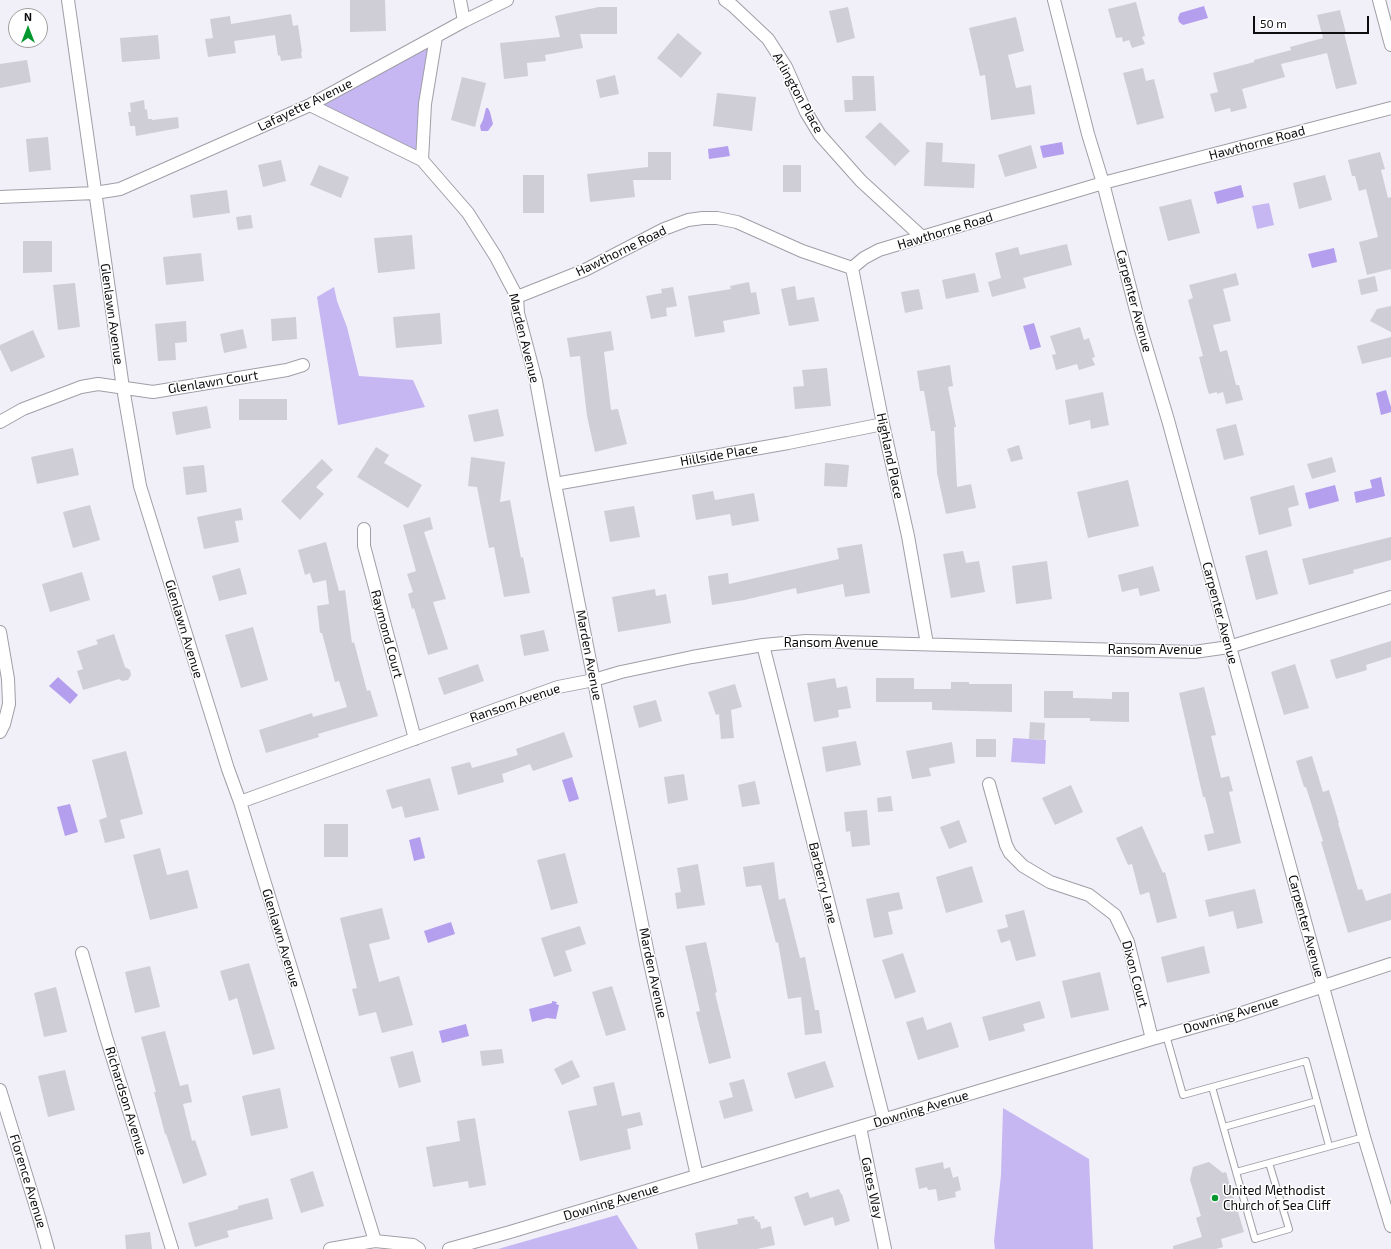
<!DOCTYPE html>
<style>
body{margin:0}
#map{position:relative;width:1391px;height:1249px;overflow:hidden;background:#f1eff8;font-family:"Exo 2",sans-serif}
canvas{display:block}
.north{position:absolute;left:8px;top:8px;width:40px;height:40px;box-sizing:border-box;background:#fff;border:1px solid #9e9e9f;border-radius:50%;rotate:0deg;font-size:11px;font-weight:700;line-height:16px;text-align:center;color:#0d0d10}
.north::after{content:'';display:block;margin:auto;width:14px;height:18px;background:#03972f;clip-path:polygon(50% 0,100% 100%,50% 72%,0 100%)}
.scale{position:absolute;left:1253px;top:16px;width:116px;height:18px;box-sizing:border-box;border:2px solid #0d0d10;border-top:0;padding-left:5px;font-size:12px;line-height:14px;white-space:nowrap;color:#0d0d10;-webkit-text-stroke:3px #fff;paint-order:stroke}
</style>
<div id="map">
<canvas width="1391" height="1249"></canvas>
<div class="north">N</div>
<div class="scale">50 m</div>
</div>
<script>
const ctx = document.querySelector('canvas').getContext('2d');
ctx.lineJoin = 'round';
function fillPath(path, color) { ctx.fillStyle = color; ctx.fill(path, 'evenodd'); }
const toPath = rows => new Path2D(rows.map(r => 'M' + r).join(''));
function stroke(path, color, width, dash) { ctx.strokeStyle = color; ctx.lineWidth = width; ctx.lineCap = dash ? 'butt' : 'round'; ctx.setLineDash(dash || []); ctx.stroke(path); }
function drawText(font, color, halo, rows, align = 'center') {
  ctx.font = font + ' "Exo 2",sans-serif'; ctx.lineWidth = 3; ctx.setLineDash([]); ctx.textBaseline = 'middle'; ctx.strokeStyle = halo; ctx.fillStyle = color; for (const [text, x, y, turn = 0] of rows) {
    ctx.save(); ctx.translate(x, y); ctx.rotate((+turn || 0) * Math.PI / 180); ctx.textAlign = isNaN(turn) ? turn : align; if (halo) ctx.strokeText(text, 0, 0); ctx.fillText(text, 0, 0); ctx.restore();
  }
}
fillPath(toPath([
 [436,37,422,160,310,105],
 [1269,203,1274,225,1257,229,1252,206],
 [334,287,337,301,347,327,359,376,413,380,425,407,338,425,317,297],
 [1013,738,1046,740,1045,764,1011,762],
 [1003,1108,1089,1159,1093,1249,995,1249,994,1241,1001,1175],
 [617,1215,638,1249,498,1249]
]), '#c6b7f3');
fillPath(toPath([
 [1204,6,1208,18,1183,25,1179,22,1178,18,1180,13],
 [486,108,488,108,490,112,493,124,488,131,481,131,480,126,483,120],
 [1062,142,1064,154,1043,158,1040,146],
 [728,146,730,156,709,159,708,149],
 [1241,185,1244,197,1217,204,1214,192],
 [1334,248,1337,262,1312,268,1308,254],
 [1034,323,1041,347,1030,350,1023,326],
 [1386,390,1391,407,1391,412,1381,415,1376,393],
 [1381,477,1385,496,1356,503,1354,492,1372,488,1370,480],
 [1335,485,1339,501,1309,509,1305,493],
 [58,677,78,695,70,704,49,686],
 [572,777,579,799,569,802,562,780],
 [70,804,78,832,65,836,57,807],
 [420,837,425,858,414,861,409,840],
 [451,922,455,934,428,943,424,931],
 [552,1001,557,1002,556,1004,559,1005,556,1019,547,1018,532,1022,529,1009,552,1003],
 [466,1024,469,1036,442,1043,439,1031]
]), '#b49eee');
fillPath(toPath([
 [350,0,385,0,386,31,350,32],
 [1136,2,1145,36,1142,37,1145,44,1132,48,1129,40,1123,42,1122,37,1116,38,1108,9],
 [599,7,617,7,617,34,580,34,583,48,545,55,546,61,527,63,528,76,504,79,500,43,560,37,555,16],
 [848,7,855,38,837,43,829,11],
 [1340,10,1346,33,1344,33,1357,84,1336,89,1327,53,1281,64,1285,77,1242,89,1247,108,1231,112,1230,108,1215,112,1210,94,1218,92,1213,73,1254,62,1254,60,1291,50,1290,47,1323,38,1317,15],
 [291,14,293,26,298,25,302,52,301,52,302,58,281,61,280,55,278,56,275,35,234,41,236,53,208,57,205,39,213,38,210,19,230,16,231,24],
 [1016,17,1024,51,1008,55,1016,88,1031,85,1035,114,991,120,985,75,980,76,969,28],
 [678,33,702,53,681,78,657,58],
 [158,35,160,59,122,62,120,38],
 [27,60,31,82,0,88,0,64],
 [1143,68,1146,81,1154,79,1164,118,1137,125,1123,73],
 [615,75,619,94,600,98,596,80],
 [852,76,874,76,876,111,845,112,844,100,853,100],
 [462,77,486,83,475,127,451,120],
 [717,93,756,97,752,131,713,126],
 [144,100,145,110,147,109,148,119,152,119,152,120,178,117,179,128,136,136,135,126,130,126,128,112,131,112,130,103],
 [880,122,910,151,895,166,865,137],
 [48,137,51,170,29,172,26,139],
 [926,142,943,143,942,162,975,164,974,188,924,186],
 [1031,145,1037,168,1005,177,998,155],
 [648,152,671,152,671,180,633,180,635,197,590,202,587,174,648,167],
 [1380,152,1385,169,1381,170,1388,198,1391,197,1391,269,1367,275,1359,242,1378,237,1366,189,1359,191,1355,176,1352,176,1348,160],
 [281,160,286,181,263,187,258,165],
 [319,165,349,177,341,198,310,185],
 [783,165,801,165,801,192,783,192],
 [523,175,544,175,544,213,523,213],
 [1325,175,1332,200,1299,209,1293,183],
 [227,190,230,213,193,218,190,195],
 [1191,199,1200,233,1168,241,1159,207],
 [251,215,253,228,238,230,236,217],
 [412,235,415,269,378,273,374,238],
 [23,241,52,241,52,272,23,273],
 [1067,244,1072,265,1023,278,1026,288,992,297,988,282,1001,278,995,253,1018,247,1020,255],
 [201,253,204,281,166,285,163,257],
 [975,273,979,292,946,299,942,280],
 [1236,273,1239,285,1223,289,1231,321,1213,325,1220,352,1227,350,1236,385,1239,385,1243,400,1226,404,1223,392,1217,394,1217,392,1209,394,1207,388,1199,357,1203,356,1188,300,1193,298,1189,285],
 [1375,276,1378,291,1361,295,1358,280],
 [749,282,751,293,756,292,760,314,723,321,725,332,695,337,688,296,731,289,730,286],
 [75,283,80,327,58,330,53,285],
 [795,286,797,300,814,297,819,321,789,326,781,289],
 [673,287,677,306,666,308,667,316,651,319,646,296,662,293,661,289],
 [919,289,923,309,905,313,901,292],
 [1391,306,1391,332,1370,321,1377,309],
 [440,313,442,344,396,348,393,317],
 [296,317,297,339,272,341,271,319],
 [186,321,187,342,175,343,176,360,158,361,155,324],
 [1080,327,1084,340,1089,338,1095,357,1092,358,1095,365,1079,370,1077,364,1056,370,1052,355,1056,354,1050,336],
 [243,329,247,348,224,353,220,334],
 [33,330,45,357,11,372,0,349,0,345],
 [611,331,614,350,604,352,611,410,618,409,627,444,595,452,587,416,580,356,570,357,567,338],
 [1391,337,1391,357,1362,364,1357,346],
 [950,365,953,386,948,387,956,427,954,427,957,487,971,484,976,508,946,514,937,473,935,431,931,431,924,391,920,391,917,371],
 [827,368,831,406,795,409,793,387,804,386,802,370],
 [1103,392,1109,425,1091,429,1090,420,1069,425,1065,400],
 [239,399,287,399,287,420,239,420],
 [207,406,211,428,176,435,172,412],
 [498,409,504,436,474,442,468,415],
 [1236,424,1244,455,1224,460,1216,429],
 [1019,445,1023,459,1011,462,1007,449],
 [376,447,389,455,384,463,422,485,408,508,357,477],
 [73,448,79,475,37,484,31,457],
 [471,457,505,462,500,502,510,500,521,558,523,557,530,593,504,597,494,547,489,548,477,487,468,486],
 [1332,457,1336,472,1312,479,1307,464],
 [322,459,333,470,316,487,324,494,300,520,281,501],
 [825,463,849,465,847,487,824,486],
 [204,465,207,492,186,495,183,467],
 [1128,480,1139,526,1088,538,1077,492],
 [1294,485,1299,505,1288,508,1292,526,1259,535,1250,497],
 [713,491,715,500,754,493,759,521,732,526,730,514,696,520,692,495],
 [90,505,100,540,73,548,63,512],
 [634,506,640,537,610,542,604,511],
 [241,508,243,520,235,521,239,542,204,549,197,517],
 [430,517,433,529,424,532,446,599,433,602,448,649,428,655,414,608,412,609,408,594,413,592,407,574,416,571,403,525],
 [1391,537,1391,560,1353,570,1354,573,1309,585,1302,559],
 [326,542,339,591,345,590,352,643,354,642,367,691,370,690,378,716,318,734,319,737,266,753,259,730,312,713,313,717,347,707,339,681,335,682,322,633,320,633,317,606,329,604,326,580,313,583,310,573,305,575,298,550],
 [862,544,870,593,845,597,843,584,797,594,796,588,744,600,712,605,708,576,728,573,729,584,839,559,837,548],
 [1267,550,1278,594,1256,600,1245,556],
 [963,551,966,563,979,561,985,592,951,598,943,554],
 [1047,561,1052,599,1016,604,1012,566],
 [1153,566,1160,591,1140,596,1138,588,1122,592,1118,575],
 [240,568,247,594,219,601,212,576],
 [82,572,90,600,50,612,42,584],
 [655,589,656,596,666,594,671,623,618,632,612,597],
 [253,627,268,680,241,688,225,635],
 [544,630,549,651,524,656,520,635],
 [114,634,125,667,130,670,131,675,128,680,122,681,119,679,83,690,77,671,83,669,77,651,98,644,96,640],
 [1391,641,1391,657,1366,665,1367,670,1336,679,1330,660],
 [478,664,484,681,444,695,438,678],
 [1295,664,1309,708,1284,715,1271,672],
 [835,678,837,688,847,686,851,708,838,710,839,717,814,722,807,683],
 [876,678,914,678,914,689,951,689,951,682,969,682,969,684,1012,684,1012,712,932,710,932,702,876,702],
 [735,684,742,707,731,710,734,738,721,739,719,714,716,715,708,692],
 [1204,687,1216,735,1211,736,1221,778,1229,776,1233,791,1229,792,1241,843,1208,851,1204,835,1214,833,1205,797,1203,797,1179,693],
 [1044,691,1073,691,1073,698,1112,699,1112,692,1129,692,1129,722,1090,721,1090,718,1044,718],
 [656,700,662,721,639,728,633,706],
 [1030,722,1045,723,1044,740,1029,739],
 [564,732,573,757,533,771,530,764,502,774,504,782,458,795,451,767,470,762,472,768,518,755,516,749],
 [976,739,996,739,996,757,976,757],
 [856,741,861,765,826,772,822,747],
 [952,742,955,763,929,768,931,776,912,779,906,751],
 [126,751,143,814,120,820,125,838,105,843,99,820,107,817,92,760],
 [1312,756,1323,792,1329,790,1339,823,1338,823,1358,890,1362,889,1366,901,1391,893,1391,920,1348,933,1321,842,1323,841,1306,787,1304,787,1296,761],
 [684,774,688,800,668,804,664,777],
 [430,778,439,810,405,818,402,806,392,809,386,790],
 [755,781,760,804,742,807,738,785],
 [1071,785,1083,812,1055,825,1042,798],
 [891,796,893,811,878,812,877,798],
 [867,810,870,845,852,847,850,831,846,832,844,812],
 [959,820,967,842,949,849,940,827],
 [324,824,348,824,348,857,324,857],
 [1142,826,1163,873,1165,872,1177,918,1157,923,1149,892,1140,895,1132,864,1128,865,1116,838],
 [160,848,167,875,188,870,198,908,150,920,133,855],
 [565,853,578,903,551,910,537,860],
 [774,862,779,900,785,898,800,958,805,957,815,1010,819,1010,822,1033,805,1035,801,997,788,999,778,942,776,943,761,885,746,887,743,867],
 [698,864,705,905,677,909,675,893,681,892,677,868],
 [972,866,983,902,946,913,936,877],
 [1255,889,1263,923,1237,929,1233,911,1209,917,1205,900],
 [899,892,903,909,888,912,893,934,874,938,866,899],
 [382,908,390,939,369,944,379,982,399,976,413,1025,382,1033,376,1012,359,1016,352,989,357,988,340,918],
 [1024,910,1036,956,1016,961,1010,940,1001,943,997,930,1008,927,1005,915],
 [580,926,586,944,565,951,572,971,554,977,541,938],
 [706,942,717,992,715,993,731,1058,709,1064,696,1012,700,1011,685,946],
 [1204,946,1210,973,1167,983,1161,957],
 [903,953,916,992,895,999,882,960],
 [249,963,275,1049,253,1055,237,998,229,1001,220,971],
 [150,966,160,1007,135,1013,125,972],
 [1100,972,1109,1010,1071,1018,1062,981],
 [612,986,626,1030,606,1036,592,992],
 [56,987,67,1032,44,1037,34,993],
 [1040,1001,1045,1018,1023,1024,1025,1031,989,1041,982,1017],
 [923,1017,927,1030,951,1022,959,1047,918,1060,906,1022],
 [165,1031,180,1086,188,1084,192,1102,183,1104,192,1141,195,1140,207,1175,183,1184,166,1134,165,1134,154,1092,156,1092,141,1037],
 [502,1049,504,1063,482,1066,480,1051],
 [413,1051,421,1082,399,1088,390,1057],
 [572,1060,580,1077,562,1085,554,1069],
 [825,1061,834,1087,795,1099,787,1073],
 [65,1070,75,1110,48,1117,38,1076],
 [744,1079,753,1111,724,1119,719,1101,733,1097,729,1083],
 [614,1082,622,1116,640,1112,643,1125,627,1129,631,1149,580,1161,568,1111,597,1105,593,1087],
 [280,1088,288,1128,251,1136,242,1096],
 [475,1118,486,1185,469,1188,468,1181,433,1187,426,1147,460,1141,457,1121],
 [943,1162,944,1169,950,1167,953,1178,958,1176,961,1190,955,1192,956,1197,938,1201,936,1189,928,1190,927,1187,919,1189,915,1168],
 [1209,1162,1223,1173,1226,1172,1244,1232,1221,1239,1223,1247,1216,1249,1173,1249,1173,1246,1202,1237,1196,1218,1201,1216,1190,1180,1193,1167],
 [313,1171,324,1206,301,1213,290,1179],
 [839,1189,841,1194,842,1194,850,1221,835,1226,833,1217,804,1226,794,1197,808,1192,810,1198],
 [268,1198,273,1219,227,1231,229,1237,195,1247,188,1223,238,1209,238,1206],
 [754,1216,755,1220,757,1219,758,1222,760,1222,761,1229,771,1226,775,1245,757,1249,698,1249,695,1233,738,1224,737,1219],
 [150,1232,152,1249,126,1249,125,1235]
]), '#cfcdd6');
const service = toPath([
 [1166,1035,1183,1095,1212,1087,1236,1172,1364,1137],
 [1212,1087,1306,1061,1329,1146],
 [1224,1127,1317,1101],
 [1236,1172,1255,1239,1289,1229,1269,1163]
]);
const minor = toPath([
 [68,0,123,388,140,486,228,769,240,802,375,1241],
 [460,0,464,21],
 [725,0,733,6,768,39,786,67,806,112,820,135,861,181,922,237],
 [1054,0,1088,134,1103,183,1141,330,1168,420,1364,1137,1391,1226],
 [1379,0,1391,45],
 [310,105,422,160,468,213,496,257,517,297,518,313,536,381,555,484,648,954,697,1176],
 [422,160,425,104,436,37],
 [0,197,95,193,120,189,310,105,464,21,507,0],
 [852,268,883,424,908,536,927,644],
 [517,297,585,270,664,229,688,220,703,218,717,218,737,222,802,251,852,268,864,258,879,250,922,237,1103,183,1391,108],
 [0,422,23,409,81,387,98,384,153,392,287,370,303,365],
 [555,484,788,443,883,424],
 [364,529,364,546,415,739],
 [0,632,8,679,9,704,4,724,0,732],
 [763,645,884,1120],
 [989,784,1006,845,1010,853,1023,866,1050,882,1089,895,1115,915,1128,942,1152,1039],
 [240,802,558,687,594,680,621,672,692,657,763,645,806,641,1194,652,1229,647,1391,597],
 [82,953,106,1037,172,1249],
 [0,1090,39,1217,48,1249],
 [860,1127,885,1249],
 [330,1249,375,1241,413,1245,419,1249],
 [449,1249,510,1232,1152,1039,1230,1017,1391,964]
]);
stroke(service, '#a09fa7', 8);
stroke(minor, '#a09fa7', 14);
stroke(service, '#fff', 6);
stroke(minor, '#fff', 12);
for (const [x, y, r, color] of [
 [1215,1198,4,"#03972f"]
]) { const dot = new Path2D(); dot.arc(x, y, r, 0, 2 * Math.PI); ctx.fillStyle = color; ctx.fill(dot); stroke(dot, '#fff', 1.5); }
drawText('13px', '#0d0d10', '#fff', [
 ["Arlington Place",798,93,61],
 ["Lafayette Avenue",305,105,-26],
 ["Hawthorne Road",1257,143,-15],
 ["Hawthorne Road",945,231,-17],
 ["Hawthorne Road",621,251,-26],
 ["Carpenter Avenue",1134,301,75],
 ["Glenlawn Avenue",112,314,82],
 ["Marden Avenue",524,338,76],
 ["Glenlawn Court",213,382,-9],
 ["Hillside Place",719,455,-10],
 ["Highland Place",890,456,78],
 ["Carpenter Avenue",1220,613,75],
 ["Glenlawn Avenue",184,629,73],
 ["Raymond Court",387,634,75],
 ["Ransom Avenue",831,643],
 ["Ransom Avenue",1155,650],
 ["Marden Avenue",589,655,79],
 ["Ransom Avenue",515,703,-19],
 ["Barberry Lane",823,883,76],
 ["Carpenter Avenue",1306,926,75],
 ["Glenlawn Avenue",281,938,73],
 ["Marden Avenue",653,973,78],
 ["Dixon Court",1135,974,75],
 ["Downing Avenue",1231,1015,-17],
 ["Richardson Avenue",126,1101,73],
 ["Downing Avenue",921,1109,-17],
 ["Florence Avenue",28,1181,73],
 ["Gates Way",872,1188,78],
 ["Downing Avenue",611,1202,-17]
]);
drawText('13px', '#0d0d10', '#fff', [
 ["United Methodist",1223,1191],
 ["Church of Sea Cliff",1223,1206]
], 'left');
</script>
